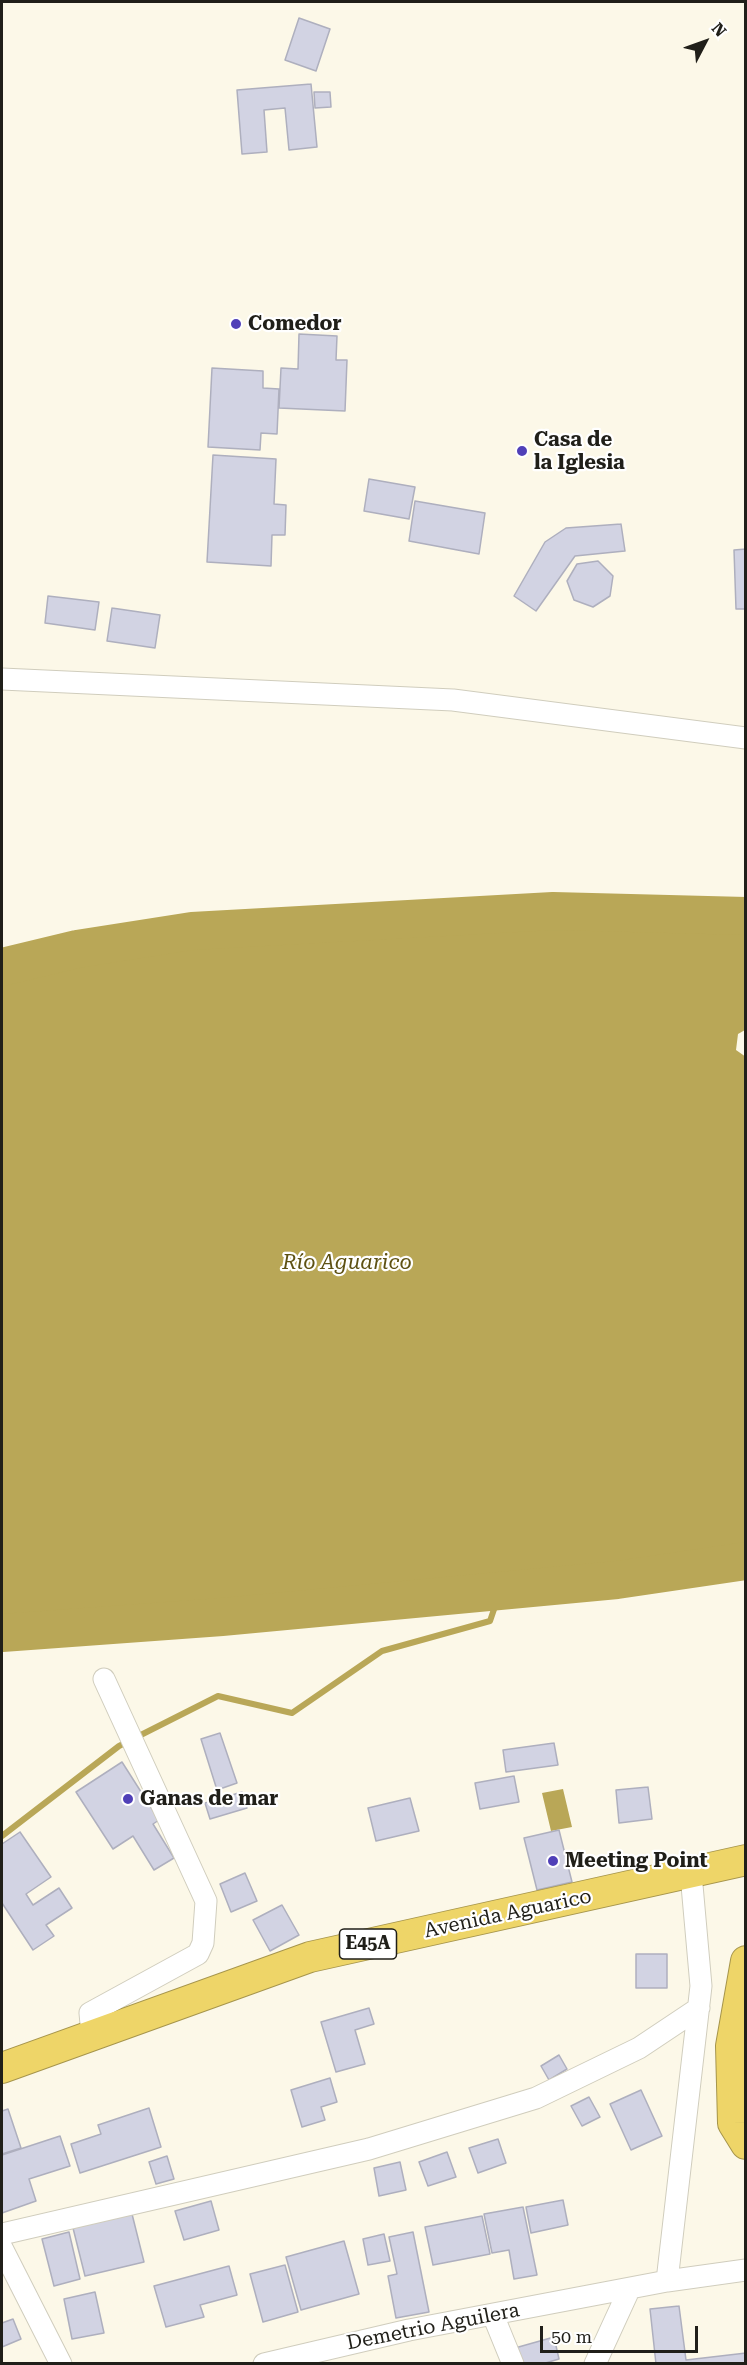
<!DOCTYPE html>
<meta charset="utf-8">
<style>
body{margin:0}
#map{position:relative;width:747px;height:2365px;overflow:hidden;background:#fcf8e8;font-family:"Roboto Serif",serif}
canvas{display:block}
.frame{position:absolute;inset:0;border:3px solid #201f19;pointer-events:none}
.north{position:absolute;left:675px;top:12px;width:60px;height:60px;-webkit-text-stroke:4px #fff;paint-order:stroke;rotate:49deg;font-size:16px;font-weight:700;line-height:24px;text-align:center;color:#201f19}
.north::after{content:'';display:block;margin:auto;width:21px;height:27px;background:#201f19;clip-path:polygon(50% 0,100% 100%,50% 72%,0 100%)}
.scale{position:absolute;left:540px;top:2326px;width:158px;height:27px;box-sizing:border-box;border:3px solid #201f19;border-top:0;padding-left:8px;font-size:18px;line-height:21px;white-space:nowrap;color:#201f19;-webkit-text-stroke:4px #fff;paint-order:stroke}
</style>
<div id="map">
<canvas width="747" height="2365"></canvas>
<div class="frame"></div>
<div class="north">N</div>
<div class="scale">50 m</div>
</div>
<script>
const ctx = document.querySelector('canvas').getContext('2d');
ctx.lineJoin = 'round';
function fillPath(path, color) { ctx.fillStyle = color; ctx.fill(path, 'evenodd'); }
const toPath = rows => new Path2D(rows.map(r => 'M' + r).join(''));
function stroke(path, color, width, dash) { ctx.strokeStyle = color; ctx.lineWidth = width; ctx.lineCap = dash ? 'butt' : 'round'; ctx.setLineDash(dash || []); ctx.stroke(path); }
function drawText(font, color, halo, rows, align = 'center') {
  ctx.font = font + ' "Roboto Serif",serif'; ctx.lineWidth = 4.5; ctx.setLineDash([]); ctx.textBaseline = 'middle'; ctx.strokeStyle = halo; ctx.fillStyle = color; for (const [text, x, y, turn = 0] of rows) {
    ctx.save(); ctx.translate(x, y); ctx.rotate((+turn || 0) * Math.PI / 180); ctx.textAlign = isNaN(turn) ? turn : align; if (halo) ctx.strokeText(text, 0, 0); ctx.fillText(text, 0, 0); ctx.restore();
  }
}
fillPath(toPath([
 [553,911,745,916,745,1030,738,1034,736,1050,746,1057,745,1561,617,1580,222,1617,2,1633,2,967,77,949,192,931],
 [563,1789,572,1827,551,1831,542,1793]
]), '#b9a757');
stroke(toPath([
 [2,1836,119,1746,218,1696,292,1713,382,1651,490,1621,502,1586]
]), '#b9a757', 6);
stroke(toPath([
 [2,967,77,949,192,931,553,911,746,916],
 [2,1633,222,1617,617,1580,746,1561]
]), '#b9a757', 38);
const building = toPath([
 [299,18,330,29,316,71,285,60,299,18],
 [311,84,317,147,289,150,285,108,264,110,267,152,242,154,237,90,311,84],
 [314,92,330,92,331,107,315,108,314,92],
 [299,334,337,336,336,360,347,360,345,411,279,408,281,368,298,369,299,334],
 [212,368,263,371,263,388,279,389,277,434,261,433,260,450,208,447,212,368],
 [213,455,276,459,274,504,286,505,285,535,272,535,271,566,207,562,213,455],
 [369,479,415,487,409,519,364,511,369,479],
 [415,501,485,513,479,554,409,541,415,501],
 [621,524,625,551,575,556,536,611,514,596,545,542,566,528,621,524],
 [746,549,746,609,736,609,734,550,746,549],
 [598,561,613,576,610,596,593,607,574,600,567,581,577,564,598,561],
 [48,596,99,602,95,630,45,623,48,596],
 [112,608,160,615,155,648,107,641,112,608],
 [220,1733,237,1783,217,1790,201,1739,220,1733],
 [554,1743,558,1765,506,1772,503,1750,554,1743],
 [122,1762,159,1820,153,1824,174,1858,154,1870,133,1836,113,1849,76,1792,122,1762],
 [514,1776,519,1802,480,1809,475,1783,514,1776],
 [648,1787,652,1819,619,1823,616,1790,648,1787],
 [242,1792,247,1808,210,1819,205,1803,242,1792],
 [410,1798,419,1831,376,1841,368,1808,410,1798],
 [559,1830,572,1882,537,1890,524,1838,559,1830],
 [20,1832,51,1877,26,1894,33,1905,59,1888,72,1908,46,1925,54,1936,33,1950,2,1903,2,1844,20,1832],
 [245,1873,257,1901,231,1912,220,1884,245,1873],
 [282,1905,299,1935,270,1951,253,1920,282,1905],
 [636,1954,667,1954,667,1988,636,1988,636,1954],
 [369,2008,374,2024,355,2030,365,2064,336,2072,321,2022,369,2008],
 [559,2055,567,2069,549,2080,541,2066,559,2055],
 [330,2078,337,2102,321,2107,325,2120,302,2127,291,2090,330,2078],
 [641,2090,662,2136,631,2150,610,2104,641,2090],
 [589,2097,600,2117,582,2126,571,2106,589,2097],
 [149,2108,161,2147,80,2173,71,2144,101,2134,98,2125,149,2108],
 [8,2109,21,2148,2,2154,2,2111,8,2109],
 [60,2136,70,2166,29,2179,36,2201,2,2213,2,2155,60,2136],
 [498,2139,506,2163,478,2173,469,2148,498,2139],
 [447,2152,456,2177,428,2186,419,2162,447,2152],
 [167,2156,174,2179,156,2184,149,2162,167,2156],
 [400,2162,406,2190,379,2196,374,2168,400,2162],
 [563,2200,568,2225,531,2233,526,2207,563,2200],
 [211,2201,219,2230,184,2240,175,2211,211,2201],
 [523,2207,537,2275,514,2279,509,2250,492,2253,484,2214,523,2207],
 [132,2214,144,2262,85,2276,73,2228,132,2214],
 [482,2216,490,2254,433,2265,425,2227,482,2216],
 [69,2232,80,2279,54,2286,42,2239,69,2232],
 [413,2232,429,2312,396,2318,388,2276,397,2274,389,2237,413,2232],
 [384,2234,390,2261,368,2265,363,2239,384,2234],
 [344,2241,359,2294,301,2310,286,2257,344,2241],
 [285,2265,298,2312,263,2322,250,2274,285,2265],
 [229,2266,237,2295,200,2305,204,2317,166,2327,154,2286,229,2266],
 [95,2292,104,2333,72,2339,64,2299,95,2292],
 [679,2306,686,2360,746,2353,746,2364,656,2364,650,2309,679,2306],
 [13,2319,21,2339,2,2347,2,2323,13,2319],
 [554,2337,559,2359,542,2364,519,2364,515,2348,554,2337]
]);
fillPath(building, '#d2d3e3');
stroke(building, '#aeafbe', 1.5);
const minor = toPath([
 [2,679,453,700,746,738],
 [92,2035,90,2013,198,1954,203,1943,206,1901,104,1679],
 [2,2234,369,2149,536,2098,639,2048,699,2008],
 [2,2248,61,2364],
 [667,2281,701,1986,691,1874],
 [493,2315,513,2364],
 [264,2364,409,2330,667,2281,746,2270],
 [595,2364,629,2290]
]);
const highway = toPath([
 [746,1961,731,2046,733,2123,746,2144],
 [2,2068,310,1957,746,1860]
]);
stroke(minor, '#d0cdbd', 23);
stroke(highway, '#a6954c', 32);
stroke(minor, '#fff', 21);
stroke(highway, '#eed568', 30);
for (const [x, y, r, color] of [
 [236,324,6,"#5040b8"],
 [522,451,6,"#5040b8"],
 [128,1799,6,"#5040b8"],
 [553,1861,6,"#5040b8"]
]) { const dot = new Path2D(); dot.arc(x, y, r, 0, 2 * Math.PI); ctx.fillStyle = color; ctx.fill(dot); stroke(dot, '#fff', 2); }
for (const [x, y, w] of [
 [368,1944,57]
]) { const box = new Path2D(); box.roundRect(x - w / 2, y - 15, w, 30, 4.5); ctx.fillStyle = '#fff'; ctx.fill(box); stroke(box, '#201f19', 1.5); }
drawText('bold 18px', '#201f19', null, [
 ["E45A",368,1944]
]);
drawText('bold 20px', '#201f19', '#fff', [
 ["Comedor",248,324],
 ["Casa de",534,440],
 ["la Iglesia",534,463],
 ["Ganas de mar",140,1799],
 ["Meeting Point",565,1861]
], 'left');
drawText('20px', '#201f19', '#fff', [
 ["Avenida Aguarico",508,1914,-12],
 ["Demetrio Aguilera",433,2327,-11]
]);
drawText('italic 21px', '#5e5113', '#fff', [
 ["Río Aguarico",347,1263]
]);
</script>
